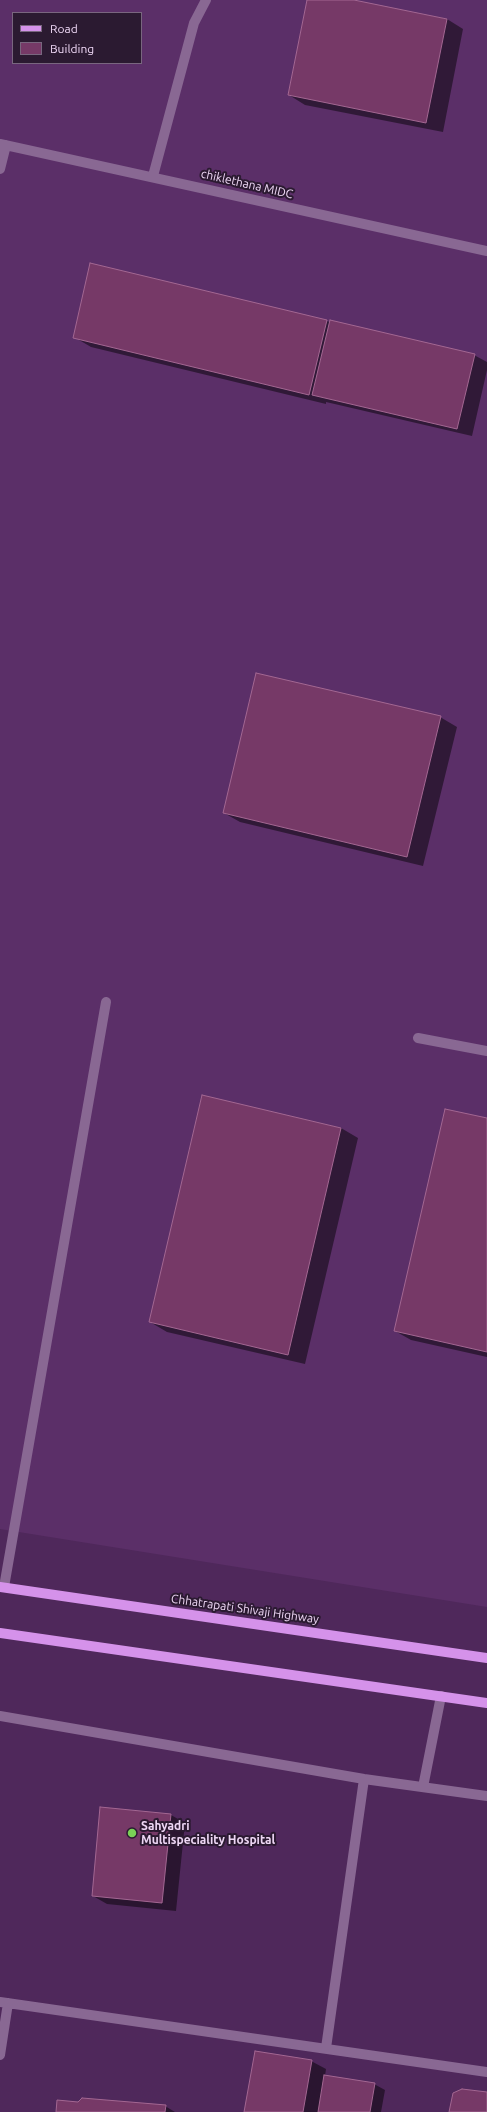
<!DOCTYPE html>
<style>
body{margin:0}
#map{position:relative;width:487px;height:2112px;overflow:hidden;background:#4f285b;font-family:Ubuntu,sans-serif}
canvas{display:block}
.legend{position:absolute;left:12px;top:12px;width:130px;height:52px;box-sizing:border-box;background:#2b1a31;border:1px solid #79667f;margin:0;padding:5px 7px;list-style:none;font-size:12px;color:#eed7f5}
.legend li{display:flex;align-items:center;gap:8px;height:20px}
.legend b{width:20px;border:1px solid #79667f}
</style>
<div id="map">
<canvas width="487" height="2112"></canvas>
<ul class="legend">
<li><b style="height:5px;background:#d592ea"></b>Road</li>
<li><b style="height:11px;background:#763967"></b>Building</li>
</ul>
</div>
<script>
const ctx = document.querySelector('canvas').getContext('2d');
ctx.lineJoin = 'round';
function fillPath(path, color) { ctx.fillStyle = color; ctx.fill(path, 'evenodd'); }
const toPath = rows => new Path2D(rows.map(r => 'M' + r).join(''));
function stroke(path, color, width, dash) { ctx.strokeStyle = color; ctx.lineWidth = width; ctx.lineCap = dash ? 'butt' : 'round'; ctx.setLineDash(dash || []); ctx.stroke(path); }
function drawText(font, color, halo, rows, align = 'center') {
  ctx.font = font + ' Ubuntu,sans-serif'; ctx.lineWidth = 4; ctx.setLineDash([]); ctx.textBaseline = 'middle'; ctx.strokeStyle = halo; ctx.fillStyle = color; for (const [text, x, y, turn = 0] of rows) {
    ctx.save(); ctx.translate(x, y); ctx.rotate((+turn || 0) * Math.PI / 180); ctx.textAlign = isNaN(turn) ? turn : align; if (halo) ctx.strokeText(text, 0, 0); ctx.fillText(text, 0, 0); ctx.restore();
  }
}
fillPath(toPath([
 [0,0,487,0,487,1607,0,1529],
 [13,13,141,13,141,63,13,63]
]), '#5b2f68');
fillPath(toPath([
 [308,0,349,0,447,19,463,29,443,132,305,105,289,95],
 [326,321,474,355,487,362,487,370,472,436,326,402,326,404,91,347,74,337],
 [440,717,457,727,423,866,240,822,224,813],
 [202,1096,341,1128,358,1138,305,1364,167,1332,150,1322],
 [487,1119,487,1357,411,1340,395,1331],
 [171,1815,185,1823,176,1911,107,1904,93,1896],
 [311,2061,326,2069,325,2076,374,2084,385,2090,381,2112,245,2112],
 [165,2106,175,2112,57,2112]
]), '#0007');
const building = toPath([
 [307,0,354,0,447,19,426,123,288,95,307,0],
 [90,263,327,320,309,395,73,338,90,263],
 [330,320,475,354,457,429,312,395,330,320],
 [256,673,441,716,407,857,223,813,256,673],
 [202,1095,341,1128,288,1355,149,1322,202,1095],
 [445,1109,487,1118,487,1352,394,1331,445,1109],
 [100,1807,171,1814,162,1903,92,1896,100,1807],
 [255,2051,312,2060,303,2112,244,2112,255,2051],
 [324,2075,375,2083,370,2112,318,2112,324,2075],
 [462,2089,487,2092,487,2112,449,2112,453,2093,462,2089],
 [82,2098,166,2105,165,2112,56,2112,57,2100,78,2102,82,2098]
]);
fillPath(building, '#763967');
stroke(building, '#a36792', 1);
stroke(toPath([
 [0,144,487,251],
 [0,169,6,145],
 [153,176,194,23,206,0],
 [418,1038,487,1051],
 [4,1587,106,1002],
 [0,1716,364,1779,487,1796],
 [423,1787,441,1696],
 [0,2002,487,2072],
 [326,2048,364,1779],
 [0,2055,8,2003]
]), '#896893', 10);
stroke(toPath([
 [0,1587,487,1658],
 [0,1633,487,1703]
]), '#d592ea', 10);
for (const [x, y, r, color] of [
 [132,1833,5,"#7ad157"]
]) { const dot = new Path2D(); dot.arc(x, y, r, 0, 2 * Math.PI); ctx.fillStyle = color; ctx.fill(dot); stroke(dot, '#2b1a31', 1.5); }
drawText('12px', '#eed7f5', '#2b1a31', [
 ["chiklethana MIDC",247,184,13],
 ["Chhatrapati Shivaji Highway",245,1609,8]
]);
drawText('bold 12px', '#eed7f5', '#2b1a31', [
 ["Sahyadri",141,1826],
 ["Multispeciality Hospital",141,1840]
], 'left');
</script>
